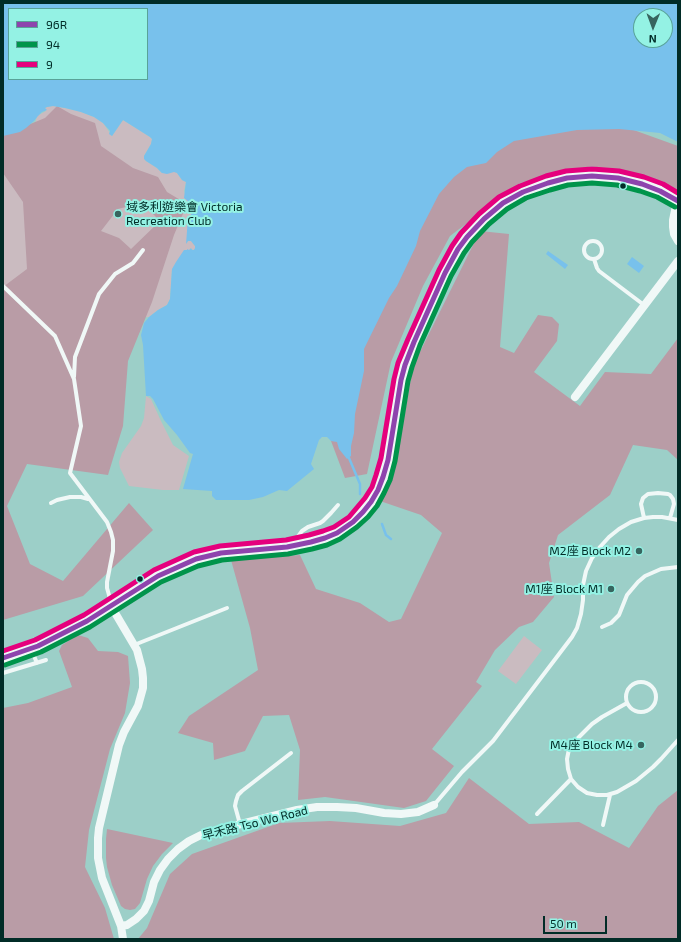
<!DOCTYPE html>
<meta charset="utf-8">
<style>
body{margin:0}
#map{position:relative;width:681px;height:942px;overflow:hidden;background:#9ccfc8;font-family:"Exo 2",sans-serif}
canvas{display:block}
.frame{position:absolute;inset:0;border:4px solid #012c27;pointer-events:none}
.legend{position:absolute;left:8px;top:8px;width:140px;height:72px;box-sizing:border-box;background:#94f2e4;border:1px solid #59a398;margin:0;padding:5px 7px;list-style:none;font-size:12px;color:#012c27}
.legend li{display:flex;align-items:center;gap:8px;height:20px}
.legend b{width:20px;border:1px solid #59a398}
.north{position:absolute;left:633px;top:8px;width:40px;height:40px;box-sizing:border-box;background:#94f2e4;border:1px solid #59a398;border-radius:50%;rotate:181deg;font-size:11px;font-weight:700;line-height:16px;text-align:center;color:#012c27}
.north::after{content:'';display:block;margin:auto;width:14px;height:18px;background:#37655f;clip-path:polygon(50% 0,100% 100%,50% 72%,0 100%)}
.scale{position:absolute;left:543px;top:916px;width:64px;height:18px;box-sizing:border-box;border:2px solid #012c27;border-top:0;padding-left:5px;font-size:12px;line-height:14px;white-space:nowrap;color:#012c27;-webkit-text-stroke:3px #94f2e4;paint-order:stroke}
</style>
<div id="map">
<canvas width="681" height="942"></canvas>
<div class="frame"></div>
<ul class="legend">
<li><b style="height:5px;background:#8e44ad"></b>96R</li>
<li><b style="height:5px;background:#00944b"></b>94</li>
<li><b style="height:5px;background:#e5007d"></b>9</li>
</ul>
<div class="north">N</div>
<div class="scale">50 m</div>
</div>
<script>
const ctx = document.querySelector('canvas').getContext('2d');
ctx.lineJoin = 'round';
function fillPath(path, color) { ctx.fillStyle = color; ctx.fill(path, 'evenodd'); }
const toPath = rows => new Path2D(rows.map(r => 'M' + r).join(''));
function stroke(path, color, width, dash) { ctx.strokeStyle = color; ctx.lineWidth = width; ctx.lineCap = dash ? 'butt' : 'round'; ctx.setLineDash(dash || []); ctx.stroke(path); }
function drawText(font, color, halo, rows, align = 'center') {
  ctx.font = font + ' "Exo 2","Noto Sans TC",sans-serif'; ctx.lineWidth = 4; ctx.setLineDash([]); ctx.textBaseline = 'middle'; ctx.strokeStyle = halo; ctx.fillStyle = color; for (const [text, x, y, turn = 0] of rows) {
    ctx.save(); ctx.translate(x, y); ctx.rotate((+turn || 0) * Math.PI / 180); ctx.textAlign = isNaN(turn) ? turn : align; if (halo) ctx.strokeText(text, 0, 0); ctx.fillText(text, 0, 0); ctx.restore();
  }
}
fillPath(toPath([
 [53,106,65,108,81,112,94,117,103,123,112,136,123,120,150,137,152,139,151,144,144,156,146,161,157,168,162,173,167,173,174,171,177,173,182,180,186,182,184,191,188,202,193,205,195,208,195,210,188,218,187,243,188,241,191,241,195,246,196,248,194,250,191,249,172,269,170,299,167,305,158,310,149,317,61,322,3,297,3,140,35,124,37,116,46,111,45,108,47,107],
 [146,396,151,399,161,421,173,445,189,456,179,490,163,490,129,486,120,468,119,462,122,453,141,426,144,418],
 [524,636,542,650,516,684,498,671]
]), '#cabbc0');
fillPath(toPath([
 [57,106,71,114,95,123,101,146,133,168,158,177,167,192,187,204,174,235,152,302,128,361,123,426,108,475,27,464,7,506,30,564,63,581,129,503,153,530,83,596,3,620,3,287,27,269,23,202,3,173,3,129,18,129,45,118],
 [142,203,160,221,131,249,119,238,101,231,118,209],
 [582,109,617,124,678,146,678,191,663,183,592,166,520,183,450,236,423,286,391,362,367,474,345,478,328,433,337,395,439,174],
 [480,231,509,234,500,347,514,353,538,315,552,317,559,324,557,341,534,372,580,406,605,372,651,374,678,338,678,460,667,450,633,445,610,495,558,535,549,563,554,597,533,622,519,627,495,650,476,682,482,686,432,749,454,766,426,801,404,808,325,797,298,800,300,750,289,715,263,716,245,751,214,760,213,743,178,733,189,716,258,670,250,628,231,560,300,555,316,589,360,603,389,622,401,619,442,533,421,515,380,501,405,413,413,366],
 [78,635,88,638,98,651,118,652,128,656,130,683,125,713,110,749,89,830,85,867,105,908,114,939,3,939,3,708,28,703,72,687,59,651,62,645],
 [469,778,529,824,579,822,629,848,658,806,678,790,678,939,138,939,147,928,170,874,192,854,279,823,330,821,400,826,446,813],
 [107,829,173,843,162,854,153,866,147,879,140,903,135,909,130,910,125,909,121,906,112,885,107,867,106,858,106,839]
]), '#b99ca6');
fillPath(toPath([
 [3,3,678,3,678,142,660,133,619,129,577,130,514,141,497,152,486,163,467,167,454,177,439,194,420,231,416,246,397,286,389,298,364,349,364,371,355,414,354,433,351,446,351,456,347,459,339,449,337,442,331,441,327,437,322,437,319,440,311,464,314,469,287,491,279,490,263,497,249,500,216,500,212,496,212,491,183,489,193,454,190,453,177,435,164,420,153,399,150,396,146,396,143,345,141,335,144,323,149,317,158,310,167,305,170,299,172,269,176,262,184,250,187,250,187,249,189,250,191,248,192,250,194,250,195,248,195,246,191,241,188,241,186,244,188,218,195,210,195,208,193,205,184,198,186,182,182,180,177,173,174,172,167,174,162,173,157,168,146,161,144,159,144,156,151,144,152,139,150,137,123,120,112,136,109,134,110,131,103,123,94,117,81,112,65,108,53,106,47,107,45,108,47,110,42,112,38,116,34,121,26,128,20,132,3,136],
 [9,9,147,9,147,79,9,79],
 [641,16,665,16,665,40,641,40],
 [548,251,568,265,565,269,546,254],
 [632,257,644,266,639,273,627,264]
]), '#78c1ec');
stroke(toPath([
 [349,458,360,484,360,494],
 [382,524,386,535,391,539]
]), '#78c1ec', 2.5);
stroke(toPath([
 '584 250a9 9 0 1 1 18 0a9 9 0 1 1-18 0Z',
 [594,259,597,268,599,271,644,305],
 [3,286,55,336,74,379,81,426,70,473,107,522,111,532,113,540,113,551,107,582,107,588,109,595,111,604],
 [74,377,75,357,99,294,115,274,133,263,143,250],
 [51,503,57,500,70,497,81,497,88,499],
 [644,518,641,504,643,498,648,494,658,493,668,494,670,495,673,499,674,504,670,518],
 [296,544,297,538,302,531,308,527,320,523,323,521,331,513,338,505],
 [602,627,611,623,619,615,627,595,638,582,645,576,661,569,678,567],
 [134,645,227,608],
 [31,649,37,663],
 [3,673,46,660],
 '626 697a15 15 0 1 1 30 0a15 15 0 1 1-30 0Z',
 [627,703,602,717,592,724,576,740,569,749,567,759,568,769,571,779,578,787,587,793,597,795,607,795,617,792,636,781,653,767,661,759,678,740],
 [434,805,462,772,493,741,572,637,577,628,581,614,583,600,583,585,586,571,592,558,600,547,609,537,619,529,631,522,644,518,653,517,662,517,678,520],
 [537,814,571,779],
 [240,824,235,806,236,801,238,795,242,791,291,753],
 [603,825,610,795]
]), '#f0f8f7', 4);
stroke(toPath([
 [677,201,673,220,673,227,674,234,678,241],
 [575,397,678,261],
 [111,606,137,650,142,669,143,678,143,688,138,706,124,732,119,745,99,828,98,838,98,858,102,878,121,926,123,939],
 [121,926,127,925,136,919,144,911,149,901,154,882,160,870,168,859,178,849,189,841,201,835,237,825,297,810,317,807,337,807,356,808,384,813,401,814,418,812,434,805]
]), '#f0f8f7', 8);
stroke(toPath([
 [3,658,38,646,87,621,158,576,196,559,221,553,287,547,311,542,325,538,337,533,353,522,363,512,371,502,378,490,383,477,388,460,401,380,405,365,414,342,445,273,458,249,467,237,484,219,503,203,523,192,548,183,567,178,592,176,618,178,642,184,660,191,678,201]
]), '#f0f8f7', 11);
stroke(toPath([
 [3,658,38,646,87,621,158,576,196,559,221,553,287,547,311,542,325,538,337,533,353,522,363,512,371,502,378,490,383,477,388,460,401,380,405,365,414,342,445,273,458,249,467,237,484,219,503,203,523,192,548,183,567,178,592,176,618,178,642,184,660,191,678,201]
]), '#8e44ad', 5);
stroke(toPath([
 [5,665,41,652,90,627,161,582,198,566,222,560,288,554,312,549,327,545,340,539,357,527,368,517,377,506,384,493,390,480,395,461,408,381,412,367,420,345,451,276,464,253,472,242,489,224,507,209,526,198,550,190,568,185,592,183,617,185,640,191,657,197,675,207]
]), '#00944b', 5);
stroke(toPath([
 [3,651,35,640,84,615,154,570,194,552,220,546,286,540,309,535,323,531,334,527,349,517,365,498,372,487,376,475,381,458,394,379,398,363,408,339,439,270,452,246,461,233,479,214,499,197,520,186,546,176,566,171,592,169,619,171,644,177,663,184,678,193]
]), '#e5007d', 5);
for (const [x, y, r, color] of [
 [623,186,3.5,"#012c27"],
 [118,214,4,"#37655f"],
 [639,551,4,"#37655f"],
 [140,579,3.5,"#012c27"],
 [611,589,4,"#37655f"],
 [641,745,4,"#37655f"]
]) { const dot = new Path2D(); dot.arc(x, y, r, 0, 2 * Math.PI); ctx.fillStyle = color; ctx.fill(dot); stroke(dot, '#94f2e4', 1.5); }
drawText('12px', '#012c27', '#94f2e4', [
 ["域多利遊樂會 Victoria",126,207,"left"],
 ["Recreation Club",126,221,"left"],
 ["M2座 Block M2",631,551],
 ["M1座 Block M1",603,589],
 ["M4座 Block M4",633,745]
], 'right');
drawText('12px', '#012c27', '#94f2e4', [
 ["早禾路 Tso Wo Road",255,823,-14]
]);
</script>
